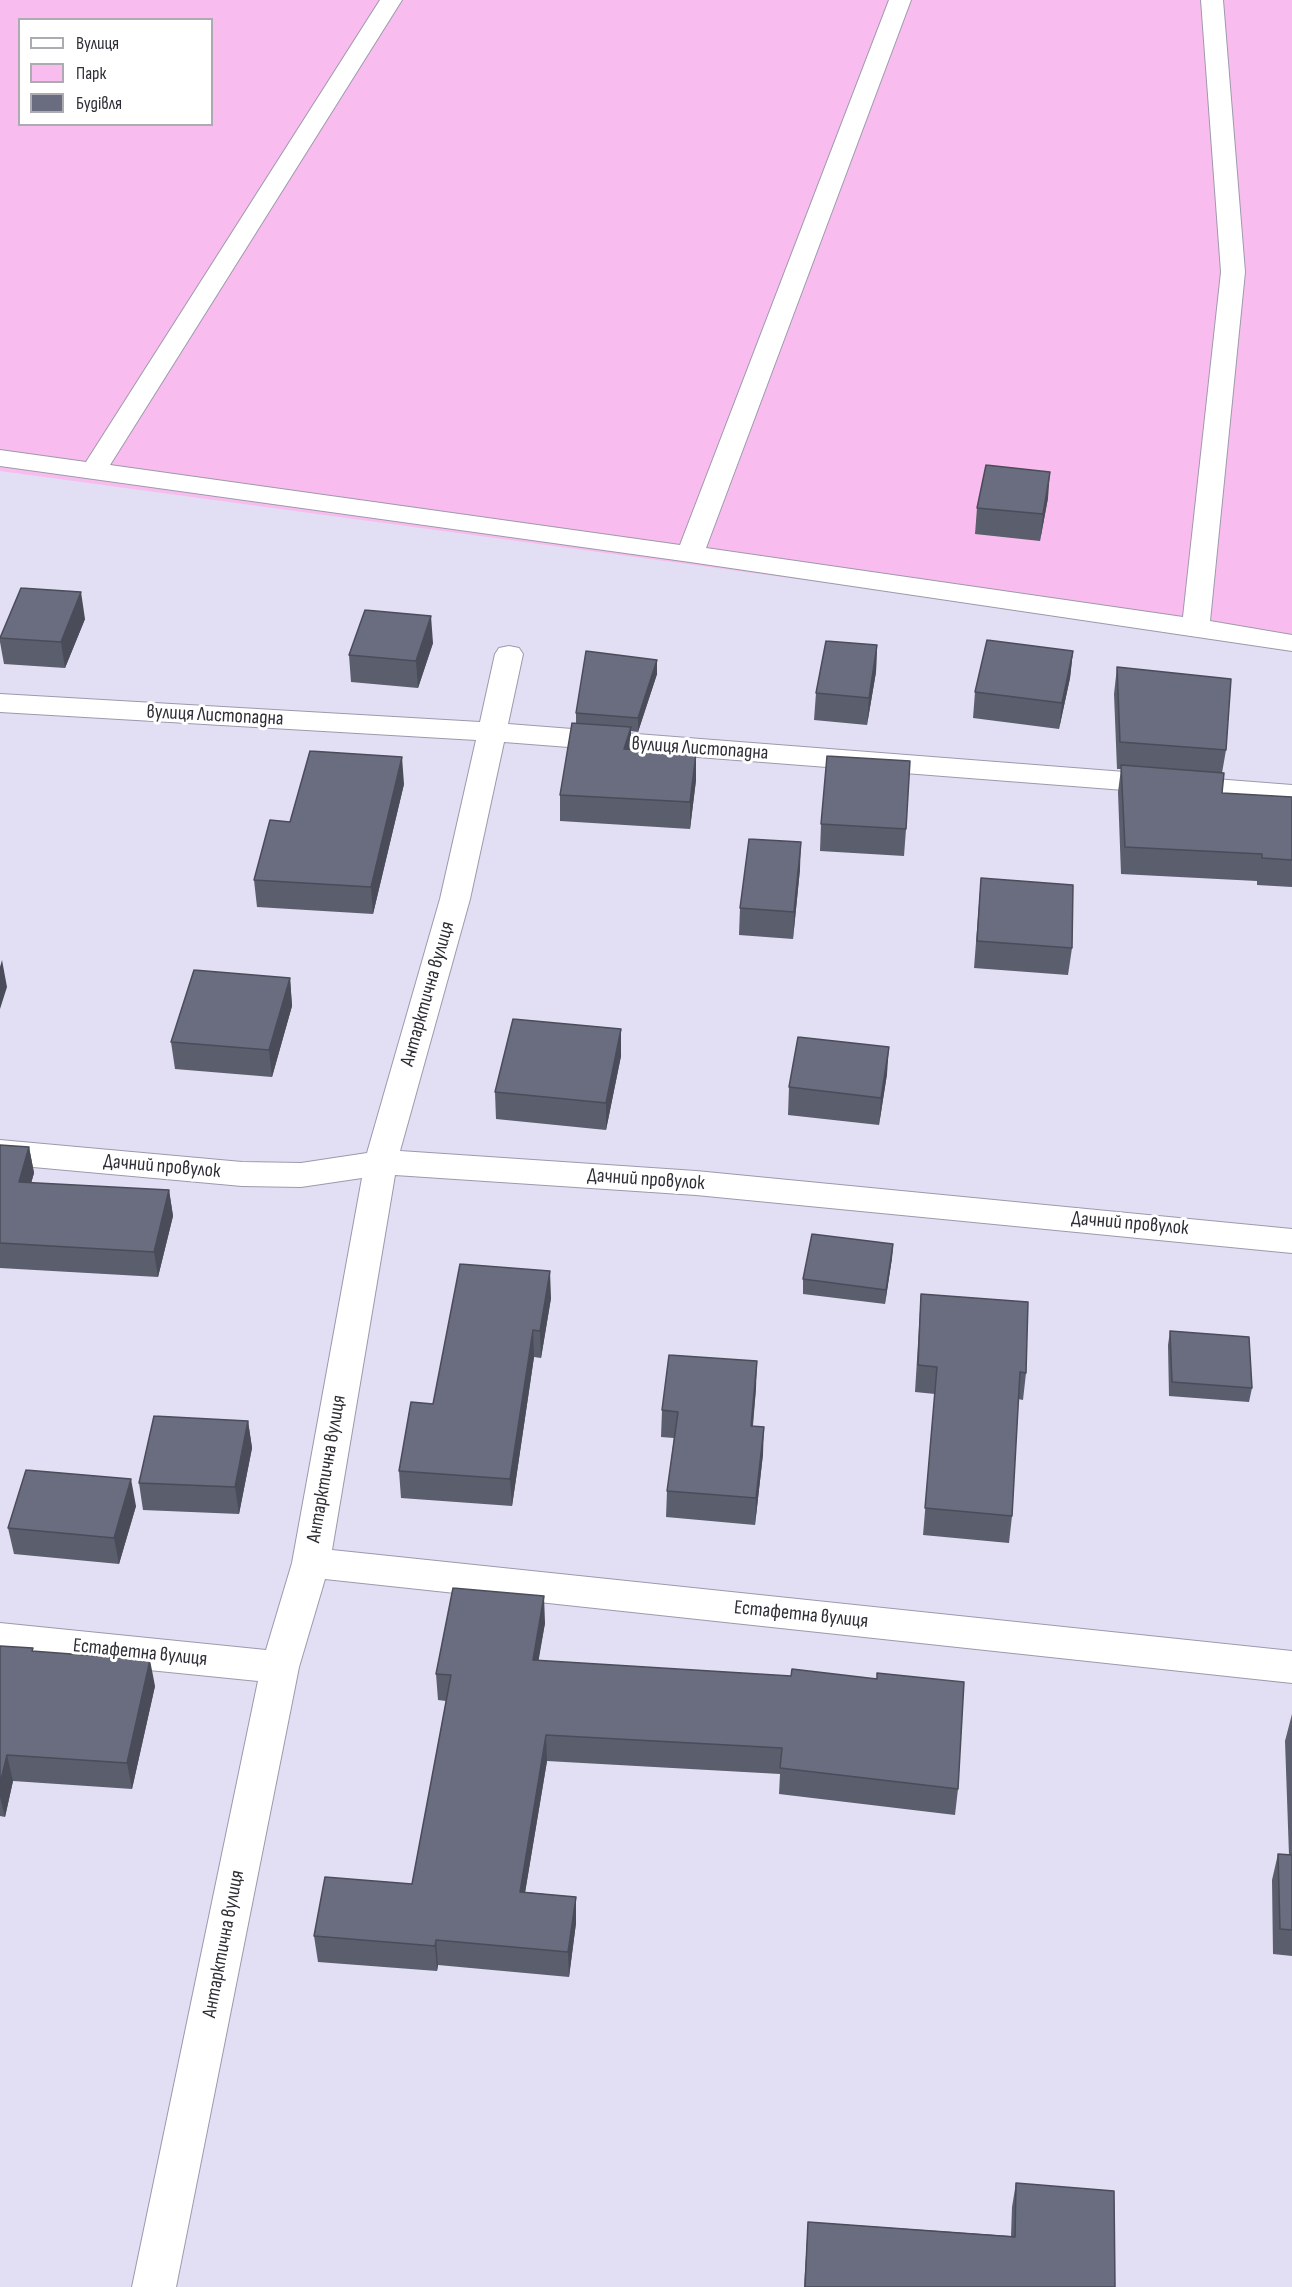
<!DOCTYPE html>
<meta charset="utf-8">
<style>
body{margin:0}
#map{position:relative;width:1292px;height:2287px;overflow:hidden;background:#e2def3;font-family:"Sofia Sans Condensed",sans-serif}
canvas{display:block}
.legend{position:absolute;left:18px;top:18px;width:195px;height:108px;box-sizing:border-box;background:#fff;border:2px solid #acabaf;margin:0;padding:8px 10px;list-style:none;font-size:18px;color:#302e36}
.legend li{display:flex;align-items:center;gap:12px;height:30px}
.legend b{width:30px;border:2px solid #acabaf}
</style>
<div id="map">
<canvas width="1292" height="2287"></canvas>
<ul class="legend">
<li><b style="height:8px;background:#fff"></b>Вулиця</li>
<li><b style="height:16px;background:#f8bdee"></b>Парк</li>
<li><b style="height:16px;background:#696d7f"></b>Будівля</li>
</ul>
</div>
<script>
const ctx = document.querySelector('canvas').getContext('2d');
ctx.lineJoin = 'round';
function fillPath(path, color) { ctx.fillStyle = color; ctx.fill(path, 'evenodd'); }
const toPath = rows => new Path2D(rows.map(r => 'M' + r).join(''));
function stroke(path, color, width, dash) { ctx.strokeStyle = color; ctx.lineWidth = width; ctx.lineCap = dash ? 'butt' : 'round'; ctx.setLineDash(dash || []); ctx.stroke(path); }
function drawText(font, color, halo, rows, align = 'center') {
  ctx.font = font + ' "Sofia Sans Condensed",sans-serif'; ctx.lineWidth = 6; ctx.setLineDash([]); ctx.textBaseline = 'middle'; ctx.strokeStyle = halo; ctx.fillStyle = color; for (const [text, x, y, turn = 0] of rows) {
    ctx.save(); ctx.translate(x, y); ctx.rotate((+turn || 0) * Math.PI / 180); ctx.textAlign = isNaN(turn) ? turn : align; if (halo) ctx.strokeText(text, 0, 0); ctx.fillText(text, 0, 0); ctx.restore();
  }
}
fillPath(toPath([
 [0,0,1292,0,1292,646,0,471],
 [20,20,212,20,212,124,20,124]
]), '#f8bdee');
const minor = toPath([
 [380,0,402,0,110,465,680,545,889,0,911,0,706,548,1183,617,1221,272,1201,0,1223,0,1245,272,1210,621,1292,635,1292,651,690,562,0,466,0,450,86,462,380,0],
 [509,646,519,648,523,654,508,724,1292,785,1292,803,504,742,470,899,400,1151,696,1171,1292,1229,1292,1253,696,1195,395,1175,332,1550,1292,1651,1292,1683,325,1579,299,1667,176,2287,132,2287,258,1681,0,1655,0,1623,266,1650,292,1563,362,1178,301,1187,242,1186,0,1164,0,1140,242,1162,301,1163,367,1153,440,899,476,740,0,712,0,694,480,722,495,654,499,648,509,646]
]);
stroke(minor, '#9d99ad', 2);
fillPath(minor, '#fff');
fillPath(toPath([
 [1048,498,1040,541,975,534,977,508],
 [85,619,65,668,4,664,0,642,0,636],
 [433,643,418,688,351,682,349,655],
 [877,645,876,672,867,725,814,720,816,693],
 [1073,651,1070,678,1059,729,973,718,975,692],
 [657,660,657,674,638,732,631,731,631,749,696,780,690,829,560,821,560,795,576,723,576,713],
 [1117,667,1226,750,1222,773,1222,793,1292,797,1292,887,1257,885,1257,881,1121,874,1118,792,1121,769,1117,769,1114,694],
 [404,784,373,914,257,907,254,880,290,822],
 [821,824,906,829,904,856,820,851],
 [800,869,793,939,739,935,740,908],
 [981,878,1072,948,1068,975,974,968],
 [290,978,292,1006,272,1077,175,1069,171,1042],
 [621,1029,621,1056,606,1130,496,1119,495,1092],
 [887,1074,879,1125,788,1115,789,1087],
 [0,1145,29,1147,34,1173,31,1183,169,1190,173,1216,158,1277,0,1268],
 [893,1244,892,1258,885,1304,803,1294,803,1279],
 [921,1294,1026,1373,1023,1400,1018,1399,1012,1516,1009,1543,923,1535,935,1394,915,1392],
 [551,1298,541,1358,534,1357,512,1506,401,1498,399,1471,433,1404],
 [1170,1331,1252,1388,1249,1402,1169,1396,1168,1345],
 [756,1388,753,1426,763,1454,755,1525,666,1517,667,1491,674,1438,661,1437,662,1410],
 [248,1421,252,1448,239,1514,143,1510,139,1483],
 [136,1506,119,1564,14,1554,8,1528],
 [545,1623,538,1661,958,1789,955,1815,779,1794,780,1774,547,1761,525,1892,576,1897,576,1923,569,1977,438,1965,437,1971,318,1962,314,1936,412,1884,446,1701,438,1700,436,1674],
 [0,1646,34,1651,155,1686,132,1789,13,1781,5,1817,0,1816],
 [1292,1714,1292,1956,1273,1954,1272,1880,1278,1854,1289,1855,1285,1741],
 [1016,2183,1115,2287,804,2287,808,2222,1011,2236,1012,2207]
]), '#5a5e6d');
fillPath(toPath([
 [1050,472,1048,498,1040,541,1043,514],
 [81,592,85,619,65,668,61,642],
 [431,616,433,643,418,688,416,661],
 [877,645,876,672,867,725,869,698],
 [1073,651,1070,678,1059,729,1062,703],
 [657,660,657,674,638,732,638,718],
 [631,727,631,754,624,749],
 [696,753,696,780,690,829,690,802],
 [402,757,404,784,373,914,371,887],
 [801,842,800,869,793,939,794,912],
 [2,960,7,987,0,1009,0,967],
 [290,978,292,1006,272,1077,269,1050],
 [621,1029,621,1056,606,1130,606,1103],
 [889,1047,887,1074,879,1125,881,1098],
 [29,1147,34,1173,24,1208,19,1182],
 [169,1190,173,1216,158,1277,154,1252],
 [893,1244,892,1258,885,1304,886,1290],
 [550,1271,551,1298,541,1358,540,1331],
 [533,1330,534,1357,512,1506,510,1479],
 [757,1361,756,1388,750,1453,751,1426],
 [248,1421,252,1448,239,1514,235,1487],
 [764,1427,763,1454,755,1525,756,1498],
 [131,1479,136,1506,119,1564,114,1538],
 [544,1596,545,1623,534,1687,533,1660],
 [150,1660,155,1686,132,1789,127,1763],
 [546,1735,547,1761,521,1917,520,1892],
 [7,1755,13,1781,5,1817,0,1797,0,1784],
 [576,1897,576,1923,569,1977,568,1952],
 [436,1940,438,1965,437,1971,435,1946]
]), '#4a4c59');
const building = toPath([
 [986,465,1050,472,1043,514,977,508,986,465],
 [21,588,81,592,61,642,0,638,21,588],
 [365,610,431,616,416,661,349,655,365,610],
 [987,640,1073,651,1062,703,975,692,987,640],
 [826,641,877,645,869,698,816,693,826,641],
 [586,651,657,660,638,718,576,713,586,651],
 [1117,667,1231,679,1226,750,1120,742,1117,667],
 [572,723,631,727,624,749,696,753,690,802,560,795,572,723],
 [310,751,402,757,371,887,254,880,270,820,290,822,310,751],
 [827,756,910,761,906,829,821,824,827,756],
 [1121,765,1224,773,1222,793,1292,797,1292,860,1262,858,1262,854,1125,847,1121,765],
 [749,839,801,842,794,912,740,908,749,839],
 [981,878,1073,885,1072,948,977,941,981,878],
 [194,970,290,978,269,1050,171,1042,194,970],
 [513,1019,621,1029,606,1103,495,1092,513,1019],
 [798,1037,889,1047,881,1098,789,1087,798,1037],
 [0,1145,29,1147,19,1182,169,1190,154,1252,0,1243,0,1145],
 [812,1234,893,1244,886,1290,803,1279,812,1234],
 [460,1264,550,1271,540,1331,533,1330,510,1479,399,1471,411,1402,433,1404,460,1264],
 [921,1294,1028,1302,1026,1373,1020,1372,1012,1516,925,1508,937,1367,918,1365,921,1294],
 [1170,1331,1249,1337,1252,1388,1172,1382,1170,1331],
 [669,1355,757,1361,751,1426,764,1427,756,1498,667,1491,678,1412,662,1410,669,1355],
 [154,1416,248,1421,235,1487,139,1483,154,1416],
 [26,1470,131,1479,114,1538,8,1528,26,1470],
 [453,1588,544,1596,533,1660,791,1676,792,1669,877,1679,877,1673,964,1682,958,1789,780,1768,782,1748,546,1735,520,1892,576,1897,568,1952,436,1940,435,1946,314,1936,325,1877,412,1884,451,1675,436,1674,453,1588],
 [0,1646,33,1648,32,1651,150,1660,127,1763,7,1755,0,1784,0,1646],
 [1278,1854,1292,1855,1292,1930,1280,1929,1278,1854],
 [1016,2183,1114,2191,1115,2287,805,2287,808,2222,1015,2237,1016,2183]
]);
fillPath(building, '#696d7f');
stroke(building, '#4a4c59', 1.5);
drawText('20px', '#302e36', '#fff', [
 ["вулиця Листопадна",215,716,3],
 ["вулиця Листопадна",700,749,4],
 ["Антарктична вулиця",428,994,-74],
 ["Дачний провулок",162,1167,5],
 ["Дачний провулок",646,1180,4],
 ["Дачний провулок",1130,1224,5],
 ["Антарктична вулиця",327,1469,-80],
 ["Естафетна вулиця",801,1615,6],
 ["Естафетна вулиця",140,1653,6],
 ["Антарктична вулиця",224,1944,-79]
]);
</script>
